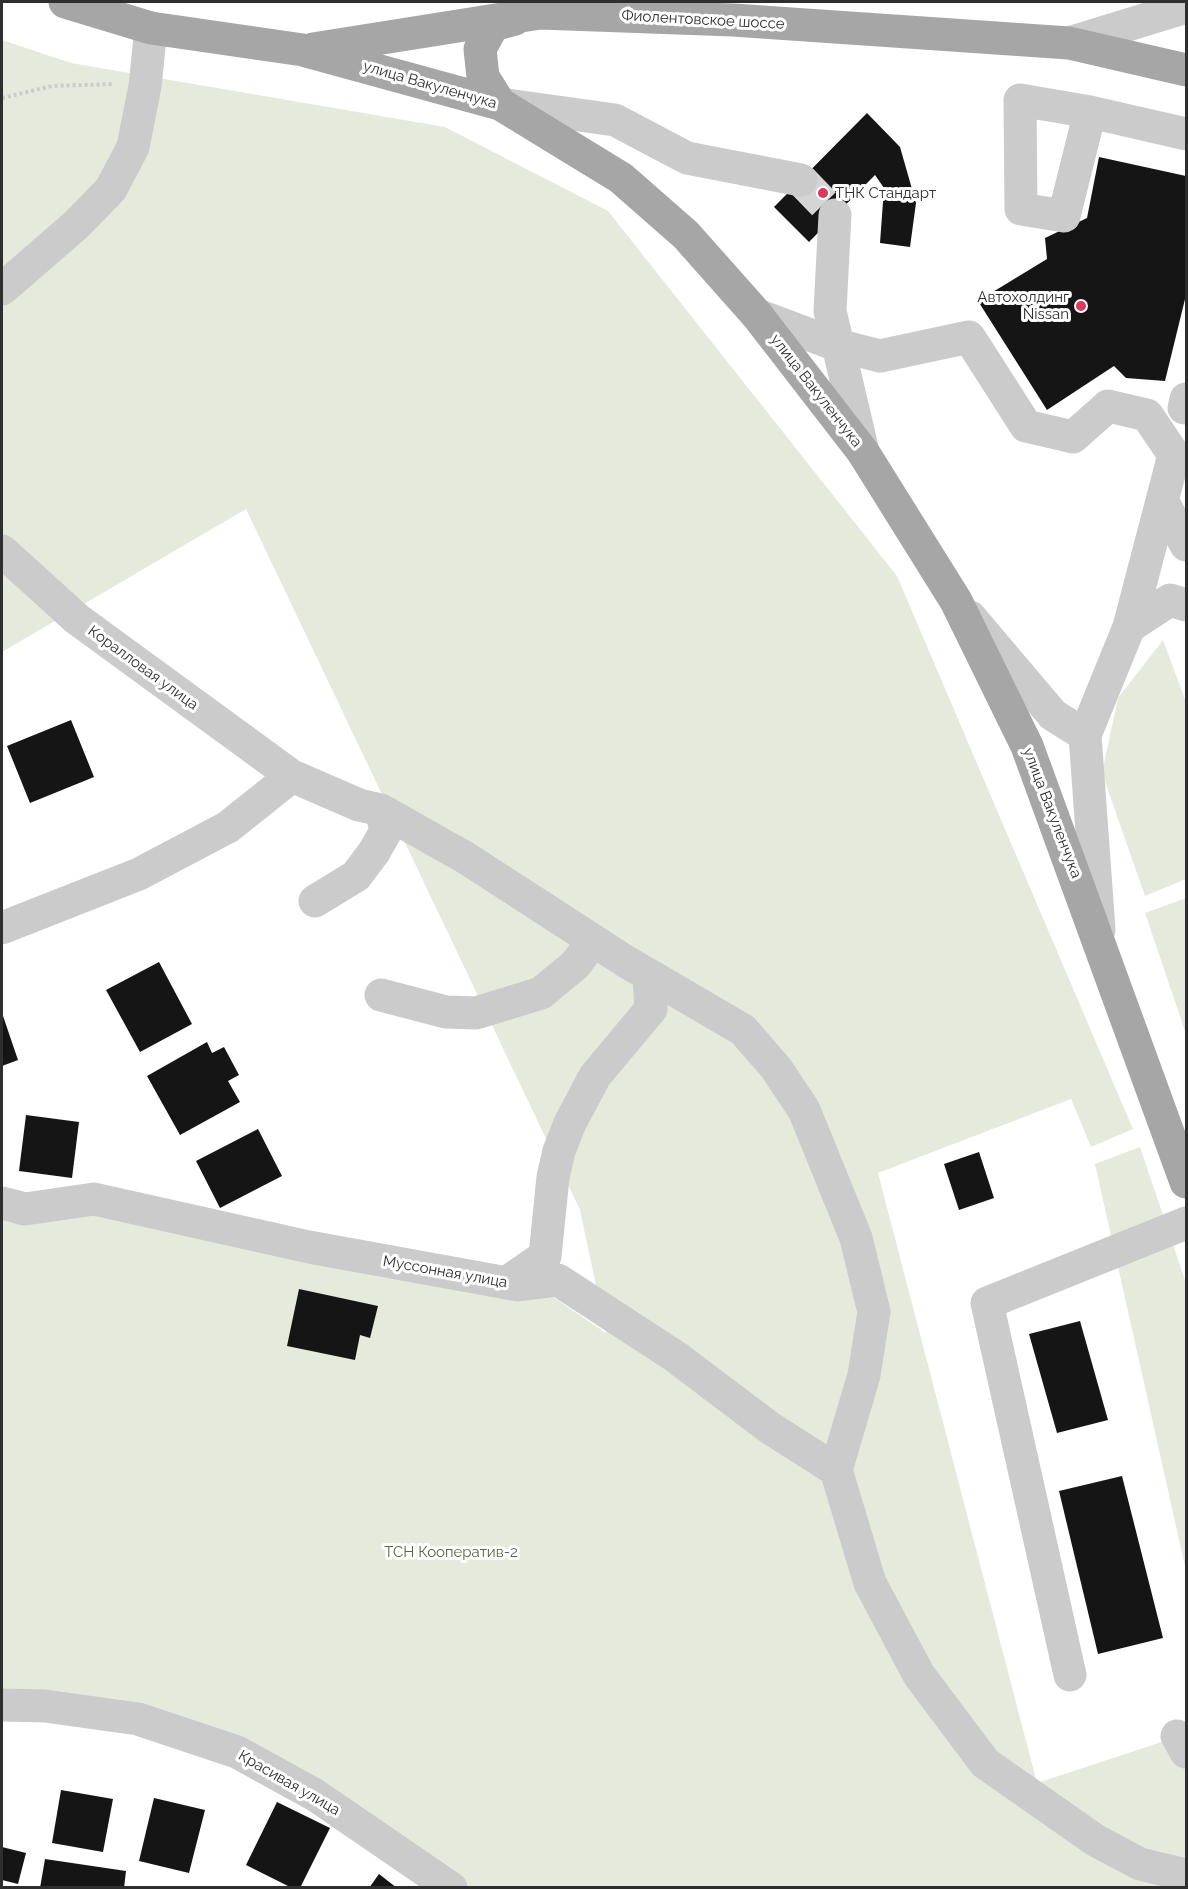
<!DOCTYPE html>
<meta charset="utf-8">
<style>
body{margin:0}
#map{position:relative;width:1188px;height:1889px;overflow:hidden;background:#fff;font-family:Raleway,sans-serif}
canvas{display:block}
.frame{position:absolute;inset:0;border:3px solid #2e2e2e;pointer-events:none}
</style>
<div id="map">
<canvas width="1188" height="1889"></canvas>
<div class="frame"></div>
</div>
<script>
const ctx = document.querySelector('canvas').getContext('2d');
ctx.lineJoin = 'round';
function fillPath(path, color) { ctx.fillStyle = color; ctx.fill(path, 'evenodd'); }
const toPath = rows => new Path2D(rows.map(r => 'M' + r).join(''));
function stroke(path, color, width, dash) { ctx.strokeStyle = color; ctx.lineWidth = width; ctx.lineCap = dash ? 'butt' : 'round'; ctx.setLineDash(dash || []); ctx.stroke(path); }
function drawText(font, color, halo, rows, align = 'center') {
  ctx.font = font + ' Raleway,sans-serif'; ctx.lineWidth = 6; ctx.setLineDash([]); ctx.textBaseline = 'middle'; ctx.strokeStyle = halo; ctx.fillStyle = color; for (const [text, x, y, turn = 0] of rows) {
    ctx.save(); ctx.translate(x, y); ctx.rotate((+turn || 0) * Math.PI / 180); ctx.textAlign = isNaN(turn) ? turn : align; if (halo) ctx.strokeText(text, 0, 0); ctx.fillText(text, 0, 0); ctx.restore();
  }
}
fillPath(toPath([
 [2,40,71,63,445,127,608,211,897,576,1133,1129,1091,1147,1071,1099,878,1173,1037,1783,1186,1734,1186,1887,468,1887,341,1800,2,1691,2,1220,21,1224,86,1211,553,1297,606,1333,580,1210,246,509,2,652],
 [1163,640,1186,702,1186,879,1145,896,1102,773,1118,698],
 [1186,898,1186,1034,1145,913],
 [1140,1147,1186,1283,1186,1571,1095,1164]
]), '#e6eadc');
fillPath(toPath([
 [867,113,900,147,916,203,910,247,880,243,884,188,875,175,809,242,774,207],
 [1099,157,1186,176,1186,295,1165,381,1126,378,1114,366,1047,410,978,301,1047,259,1045,238,1087,218],
 [71,720,94,777,30,803,7,746],
 [159,962,192,1024,140,1052,106,990],
 [2,1013,18,1060,2,1066],
 [207,1042,212,1053,224,1047,239,1075,228,1081,240,1102,180,1135,147,1076],
 [26,1115,79,1122,72,1178,19,1171],
 [258,1129,282,1176,220,1208,196,1161],
 [979,1152,994,1198,959,1210,944,1164],
 [299,1289,378,1306,370,1338,360,1335,355,1360,287,1346],
 [1080,1321,1108,1420,1057,1433,1029,1334],
 [1122,1476,1163,1638,1098,1654,1059,1491],
 [61,1790,113,1799,103,1852,52,1843],
 [154,1798,205,1810,189,1873,139,1861],
 [277,1802,330,1828,300,1888,292,1888,246,1865],
 [2,1847,26,1853,18,1884,2,1880],
 [45,1859,126,1871,124,1888,40,1888],
 [379,1874,397,1888,369,1888]
]), '#151515');
stroke(toPath([
 [801,180,835,215]
]), '#d5d5d5', 33, [33, 16]);
stroke(toPath([
 [2,98,52,86,113,84]
]), '#cbcbcb', 4, [3, 3]);
stroke(toPath([
 [1069,43,1186,7],
 [500,104,615,120,687,158,801,180],
 [1090,112,1064,216,1021,209,1020,100,1090,112,1186,134],
 [835,215,830,311,863,452],
 [2,289,76,225,111,189,133,147,145,86,151,28],
 [757,315,837,345,880,356,969,337,1026,426,1073,437,1108,406,1147,415,1174,455,1129,627,1085,735,1099,930],
 [1186,399,1184,408,1186,408],
 [1163,502,1186,545],
 [2,551,77,619,292,776,359,805,381,810,466,858,625,961,743,1030,776,1068,804,1110,856,1238,874,1312,864,1375,836,1470,870,1583,919,1675,985,1763,1095,1840,1140,1864,1186,1875],
 [970,617,1053,715,1085,735],
 [1129,627,1170,600,1186,605],
 [315,901,356,876,374,852,386,831,381,810],
 [2,928,139,874,228,827,292,776],
 [381,995,446,1012,476,1013,541,993,575,965,593,941],
 [2,1203,25,1209,94,1199,309,1247,518,1285,558,1280,676,1357,770,1428,836,1470],
 [506,1283,545,1256,553,1177,559,1151,570,1123,595,1076,651,1009,649,975],
 [1070,1675,987,1303,1186,1223],
 [2,1705,45,1706,138,1719,237,1752,315,1795,451,1888],
 [1177,1736,1186,1752]
]), '#cbcbcb', 33);
stroke(toPath([
 [65,2,151,28,303,50,500,104,621,178,686,235,757,315,863,452,956,601,1027,746,1186,1182],
 [313,49,540,13,733,20,1069,43,1186,70],
 [500,104,483,77,480,49,493,25,515,19]
]), '#a6a6a6', 33);
for (const [x, y, r, color] of [
 [823,193,6,"#dc395d"],
 [1081,306,6,"#dc395d"]
]) { const dot = new Path2D(); dot.arc(x, y, r, 0, 2 * Math.PI); ctx.fillStyle = color; ctx.fill(dot); stroke(dot, '#fff', 2); }
drawText('15px', '#2e2e2e', '#fff', [
 ["Фиолентовское шоссе",703,20,3],
 ["улица Вакуленчука",430,85,16],
 ["улица Вакуленчука",816,391,52],
 ["Коралловая улица",143,668,36],
 ["улица Вакуленчука",1052,813,69],
 ["Муссонная улица",445,1272,10],
 ["Красивая улица",289,1783,30]
]);
drawText('15px', '#2e2e2e', '#fff', [
 ["ТНК Стандарт",835,193],
 ["Автохолдинг",1069,297,"right"],
 ["Nissan",1069,314,"right"]
], 'left');
drawText('15px', '#57673e', '#fff', [
 ["ТСН Кооператив-2",451,1552]
]);
</script>
